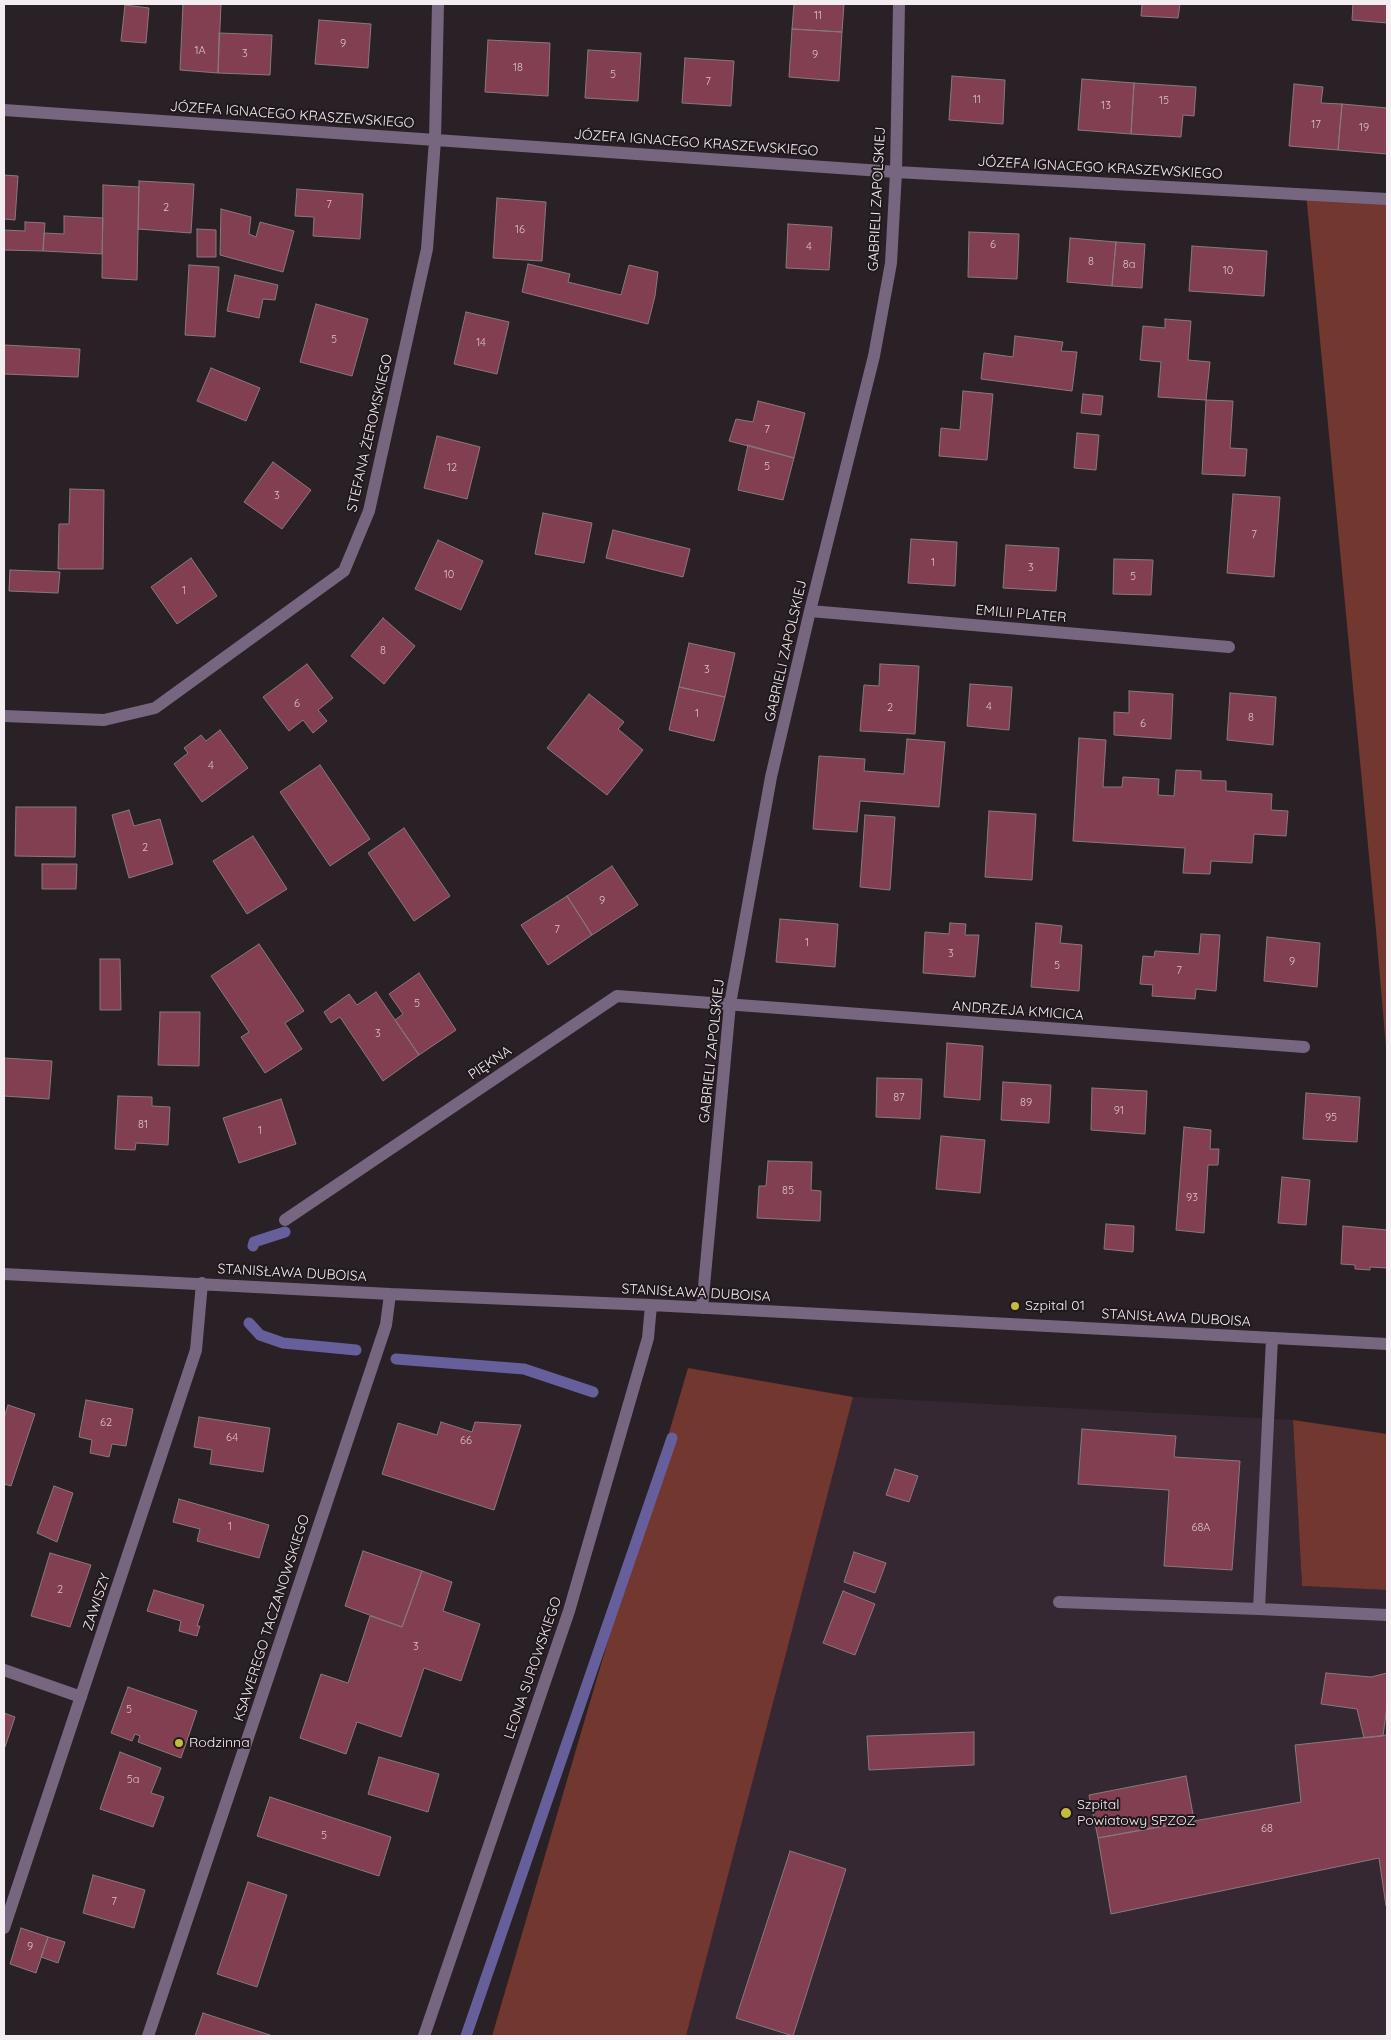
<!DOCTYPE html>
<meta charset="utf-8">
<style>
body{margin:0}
#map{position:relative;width:1391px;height:2040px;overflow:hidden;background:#2a2127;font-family:Quicksand,sans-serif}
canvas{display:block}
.frame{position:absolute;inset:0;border:5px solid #f3edf1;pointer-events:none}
</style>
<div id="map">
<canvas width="1391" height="2040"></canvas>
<div class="frame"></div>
</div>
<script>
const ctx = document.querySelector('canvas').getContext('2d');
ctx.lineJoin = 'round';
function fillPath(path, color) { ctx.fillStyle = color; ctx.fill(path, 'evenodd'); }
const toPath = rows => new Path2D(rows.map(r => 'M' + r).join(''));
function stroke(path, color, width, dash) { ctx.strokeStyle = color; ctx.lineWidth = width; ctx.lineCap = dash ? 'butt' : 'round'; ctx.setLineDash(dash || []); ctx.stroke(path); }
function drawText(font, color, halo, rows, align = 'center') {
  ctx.font = font + ' Quicksand,sans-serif'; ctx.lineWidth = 4; ctx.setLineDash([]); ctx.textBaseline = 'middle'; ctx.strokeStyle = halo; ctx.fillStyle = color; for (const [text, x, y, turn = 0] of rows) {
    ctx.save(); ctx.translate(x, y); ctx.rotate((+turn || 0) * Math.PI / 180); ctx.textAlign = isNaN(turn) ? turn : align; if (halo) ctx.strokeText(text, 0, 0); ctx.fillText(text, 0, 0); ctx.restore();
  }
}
fillPath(toPath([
 [853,1397,1293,1420,1302,1586,1387,1590,1387,2036,686,2036]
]), '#362832');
fillPath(toPath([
 [1306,193,1387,201,1387,1059,1375,919],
 [688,1368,853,1397,686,2036,492,2036],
 [1293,1420,1387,1434,1387,1590,1302,1586]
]), '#72372f');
stroke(toPath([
 [253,1246,254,1242,285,1232],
 [249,1323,260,1335,283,1343,356,1350],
 [396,1359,524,1369,593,1392],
 [466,2036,672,1438]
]), '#665f9c', 11);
const building = toPath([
 [183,4,221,4,218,73,180,70,183,4],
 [794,4,844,4,842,32,792,29,794,4],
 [1142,4,1180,4,1178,18,1141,16,1142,4],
 [1353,4,1387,4,1387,23,1352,20,1353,4],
 [125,5,149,8,146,43,121,41,125,5],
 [319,20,371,24,368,68,315,64,319,20],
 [792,29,842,32,839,81,789,77,792,29],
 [219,33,272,35,270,75,218,73,219,33],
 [488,40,550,43,548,96,485,92,488,40],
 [588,50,641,53,638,101,585,98,588,50],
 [685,58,734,61,731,106,682,103,685,58],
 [952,76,1005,80,1003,124,949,120,952,76],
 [1082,79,1134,83,1131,134,1078,130,1082,79],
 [1134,83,1196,87,1194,116,1183,115,1181,137,1131,134,1134,83],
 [1294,84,1323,87,1321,103,1342,104,1338,150,1289,146,1294,84],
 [1342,104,1387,108,1387,154,1338,150,1342,104],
 [4,175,18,176,15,220,4,219,4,175],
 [139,181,194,184,191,233,138,229,139,181],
 [103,185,139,187,137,280,102,278,103,185],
 [297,189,363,194,360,239,313,236,314,217,295,216,297,189],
 [497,198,546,202,542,261,493,258,497,198],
 [221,209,251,217,249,234,256,237,260,222,294,231,283,272,220,255,221,209],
 [64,216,103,218,102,254,43,251,44,233,64,234,64,216],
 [25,222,45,223,43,251,4,250,4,230,25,231,25,222],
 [788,224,832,227,829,270,786,268,788,224],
 [197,229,216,230,216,257,197,257,197,229],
 [969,232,1019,234,1017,279,968,277,969,232],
 [1070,238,1116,242,1112,286,1067,282,1070,238],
 [1116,242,1145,244,1142,288,1112,286,1116,242],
 [1192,246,1267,251,1264,296,1189,291,1192,246],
 [528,264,570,274,568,282,621,295,629,265,658,272,655,296,648,324,522,292,528,264],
 [189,265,219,267,215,337,185,335,189,265],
 [235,275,278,285,275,300,263,299,259,318,227,311,235,275],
 [316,304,368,319,352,376,300,362,316,304],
 [466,312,509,322,497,374,454,364,466,312],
 [1165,319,1191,321,1188,360,1210,362,1206,400,1158,397,1161,362,1140,360,1143,326,1165,328,1165,319],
 [1015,336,1063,342,1061,351,1077,352,1072,391,981,379,984,353,1013,357,1015,336],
 [4,345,80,349,78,377,4,374,4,345],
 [211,368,260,388,246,421,197,401,211,368],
 [963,391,993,394,987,460,939,456,941,428,960,430,963,391],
 [1083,394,1103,396,1101,415,1081,413,1083,394],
 [1206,400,1233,401,1230,448,1247,449,1245,476,1202,474,1206,400],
 [758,401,805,413,794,458,729,441,736,419,753,422,758,401],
 [1077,433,1099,435,1096,470,1074,468,1077,433],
 [437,436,480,447,467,499,424,488,437,436],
 [748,445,794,458,783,500,738,490,748,445],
 [273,462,311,490,282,529,244,502,273,462],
 [70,489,104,490,103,569,58,569,59,524,69,524,70,489],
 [1233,494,1280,497,1274,577,1227,573,1233,494],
 [543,513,592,523,584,563,535,554,543,513],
 [613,530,690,549,683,577,606,558,613,530],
 [911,539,957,542,955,586,908,583,911,539],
 [438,540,483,561,461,610,415,589,438,540],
 [1006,545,1059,548,1056,591,1003,588,1006,545],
 [191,558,217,596,177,624,151,587,191,558],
 [1114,559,1153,560,1151,595,1113,594,1114,559],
 [10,570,60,572,58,593,9,591,10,570],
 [383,618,415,646,384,684,351,656,383,618],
 [689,643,735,653,725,697,679,687,689,643],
 [307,664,333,698,318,710,327,721,313,733,303,720,289,731,263,697,307,664],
 [880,664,919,666,915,734,860,731,864,685,879,686,880,664],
 [970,684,1012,687,1009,730,967,726,970,684],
 [679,687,725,697,714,741,669,730,679,687],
 [1129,691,1173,694,1171,739,1114,735,1114,712,1129,713,1129,691],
 [1230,693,1276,697,1273,745,1227,740,1230,693],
 [589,694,624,722,618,729,643,750,607,795,547,748,589,694],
 [220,730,248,768,202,802,174,764,188,753,184,748,201,735,206,741,220,730],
 [1079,738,1106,740,1103,787,1122,787,1123,777,1159,779,1158,795,1174,796,1176,770,1201,771,1201,780,1226,781,1226,791,1272,794,1271,810,1288,811,1286,836,1254,834,1252,863,1211,861,1210,874,1183,873,1185,848,1073,841,1079,738],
 [907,739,945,742,939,807,860,801,857,832,813,829,819,756,865,759,864,771,904,774,907,739],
 [320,765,370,839,330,866,280,792,320,765],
 [16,807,76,807,75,857,15,856,16,807],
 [129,810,134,826,160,819,173,864,129,878,112,815,129,810],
 [989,811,1036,814,1032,880,985,877,989,811],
 [865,815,895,817,890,890,860,887,865,815],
 [404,828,450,896,414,921,368,853,404,828],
 [253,836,287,889,247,914,213,861,253,836],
 [42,864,77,864,76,889,42,889,42,864],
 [612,866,638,905,592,935,567,896,612,866],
 [567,896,592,935,548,965,521,925,567,896],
 [780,919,838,924,835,967,776,962,780,919],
 [950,923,966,924,965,935,979,935,975,977,923,973,925,932,949,934,950,923],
 [1036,923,1062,926,1060,943,1082,945,1079,991,1031,987,1036,923],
 [1201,934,1220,935,1216,991,1196,989,1195,999,1152,996,1153,985,1140,984,1143,956,1154,957,1155,951,1199,954,1201,934],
 [1267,937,1320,943,1317,987,1264,981,1267,937],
 [259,944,304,1011,285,1023,302,1049,265,1073,241,1037,249,1032,211,976,259,944],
 [100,959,120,959,121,1010,100,1010,100,959],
 [419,973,456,1030,419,1055,395,1020,403,1014,389,994,419,973],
 [376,992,419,1055,383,1081,340,1017,331,1023,324,1012,349,994,357,1005,376,992],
 [160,1012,200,1012,199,1066,158,1065,160,1012],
 [947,1043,983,1046,980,1100,944,1097,947,1043],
 [4,1058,52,1061,49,1099,4,1096,4,1058],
 [877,1078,922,1079,920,1119,876,1117,877,1078],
 [1003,1082,1051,1085,1049,1123,1001,1120,1003,1082],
 [1092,1088,1147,1091,1145,1134,1091,1130,1092,1088],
 [1306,1093,1360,1097,1357,1142,1303,1139,1306,1093],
 [118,1096,152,1097,152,1106,170,1107,168,1145,136,1143,135,1150,115,1149,118,1096],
 [281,1099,296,1144,239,1163,223,1118,281,1099],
 [1184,1127,1211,1130,1210,1149,1219,1149,1218,1165,1208,1165,1204,1233,1176,1230,1184,1127],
 [941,1136,985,1140,980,1193,936,1189,941,1136],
 [768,1161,812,1162,811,1190,821,1191,820,1221,757,1218,759,1186,766,1186,768,1161],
 [1282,1177,1310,1180,1306,1225,1278,1223,1282,1177],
 [1106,1224,1134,1226,1133,1252,1104,1249,1106,1224],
 [1343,1226,1387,1230,1387,1268,1370,1267,1370,1270,1355,1269,1355,1265,1341,1264,1343,1226],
 [86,1400,133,1409,126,1446,112,1444,109,1457,90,1453,92,1440,79,1437,86,1400],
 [8,1405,35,1414,11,1486,4,1484,4,1418,8,1405],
 [199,1417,270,1428,263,1472,210,1464,212,1450,194,1447,199,1417],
 [441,1422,472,1432,475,1422,521,1425,494,1510,382,1474,398,1423,437,1435,441,1422],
 [1082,1429,1176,1436,1174,1457,1240,1461,1232,1570,1164,1566,1169,1490,1078,1484,1082,1429],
 [895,1469,918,1476,909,1502,886,1495,895,1469],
 [54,1486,73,1493,57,1542,37,1533,54,1486],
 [179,1499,269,1525,259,1558,197,1541,200,1529,173,1522,179,1499],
 [363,1551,422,1571,402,1627,345,1606,363,1551],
 [854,1552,886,1563,875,1593,844,1582,854,1552],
 [50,1553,91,1565,70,1627,31,1616,50,1553],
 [422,1571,452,1582,443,1611,480,1624,461,1681,424,1668,401,1737,357,1722,346,1754,300,1738,321,1674,348,1683,370,1616,402,1627,422,1571],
 [154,1590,204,1605,197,1626,200,1626,197,1636,179,1631,181,1621,147,1611,154,1590],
 [843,1591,875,1604,855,1655,823,1643,843,1591],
 [1326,1673,1371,1677,1387,1673,1387,1706,1383,1736,1364,1738,1357,1709,1321,1704,1326,1673],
 [128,1687,197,1711,181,1758,138,1742,140,1736,135,1734,132,1741,111,1733,128,1687],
 [4,1713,15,1717,5,1747,4,1747,4,1713],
 [974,1732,974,1765,869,1770,867,1736,974,1732],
 [1387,1735,1387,1906,1386,1906,1379,1858,1111,1914,1098,1838,1301,1802,1295,1745,1387,1735],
 [120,1752,161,1768,151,1793,164,1797,153,1827,100,1809,120,1752],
 [379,1757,439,1774,428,1812,368,1794,379,1757],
 [1186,1776,1194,1820,1098,1838,1089,1795,1186,1776],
 [270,1797,391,1837,379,1876,257,1836,270,1797],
 [790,1851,846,1869,793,2036,736,2018,790,1851],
 [93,1875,145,1890,134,1928,83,1913,93,1875],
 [248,1882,287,1895,257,1987,217,1974,248,1882],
 [21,1928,48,1937,36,1973,10,1964,21,1928],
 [48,1937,65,1942,58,1963,41,1957,48,1937],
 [203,2013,273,2036,195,2036,203,2013]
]);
fillPath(building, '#833f52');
stroke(building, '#87797c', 1);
stroke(toPath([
 [4,110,896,172,1387,199],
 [810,611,1229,647],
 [4,716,104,720,155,708,344,571,369,511,427,249,435,140,438,4],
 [285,1220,617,996,1304,1047],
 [4,1274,390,1294,651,1305,1387,1344],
 [702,1308,730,1004,771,777,810,611,874,356,891,263,896,172,899,4],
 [1272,1338,1259,1609,1387,1615],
 [1059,1602,1259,1609],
 [4,1670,81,1697],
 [4,1928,196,1350,202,1283],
 [148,2036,386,1325,390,1294],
 [424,2036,569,1611,648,1338,651,1305]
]), '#776680', 12);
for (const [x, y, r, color] of [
 [1015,1306,5,"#c6bc3c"],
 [179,1743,5,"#c6bc3c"],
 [1066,1813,6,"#c6bc3c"]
]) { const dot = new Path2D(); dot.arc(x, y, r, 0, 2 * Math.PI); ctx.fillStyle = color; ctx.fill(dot); stroke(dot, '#20181d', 2); }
drawText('11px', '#d7c2c9', null, [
 ["11",818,16],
 ["9",343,44],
 ["1A",200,51],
 ["3",245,54],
 ["9",815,55],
 ["18",518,68],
 ["5",613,75],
 ["7",708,82],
 ["11",977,100],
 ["15",1164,101],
 ["13",1106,106],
 ["17",1316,125],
 ["19",1364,128],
 ["7",329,205],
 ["2",166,208],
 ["16",520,230],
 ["6",993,245],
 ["4",809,247],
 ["8",1091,262],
 ["8a",1129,265],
 ["10",1228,271],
 ["5",334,340],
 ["14",481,343],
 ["7",767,430],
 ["5",767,467],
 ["12",452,468],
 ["3",277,496],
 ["7",1254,535],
 ["1",933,563],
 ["3",1031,568],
 ["10",449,575],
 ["5",1133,577],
 ["1",184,591],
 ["8",383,651],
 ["3",707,670],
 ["6",297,704],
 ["4",989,707],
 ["2",890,708],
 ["1",697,714],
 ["8",1251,718],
 ["6",1143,724],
 ["4",211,766],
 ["2",145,848],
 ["9",602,901],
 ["7",557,930],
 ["1",807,943],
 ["3",951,954],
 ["9",1292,962],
 ["5",1057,966],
 ["7",1179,971],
 ["5",417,1004],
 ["3",378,1034],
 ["87",899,1098],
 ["89",1026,1103],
 ["91",1119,1111],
 ["95",1331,1118],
 ["81",143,1125],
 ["1",260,1131],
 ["85",788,1191],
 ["93",1192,1198],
 ["62",106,1423],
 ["64",232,1438],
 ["66",466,1441],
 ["1",230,1527],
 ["68A",1201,1528],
 ["2",60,1590],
 ["3",416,1647],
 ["5",129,1710],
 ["5a",133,1780],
 ["68",1267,1829],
 ["5",324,1836],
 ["7",114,1902],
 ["9",30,1947]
]);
drawText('14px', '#f3edf1', '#20181d', [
 ["JÓZEFA IGNACEGO KRASZEWSKIEGO",292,115,4],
 ["JÓZEFA IGNACEGO KRASZEWSKIEGO",696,143,4],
 ["JÓZEFA IGNACEGO KRASZEWSKIEGO",1100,168,3],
 ["GABRIELI ZAPOLSKIEJ",877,199,-87],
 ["STEFANA ŻEROMSKIEGO",370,433,-77],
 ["EMILII PLATER",1021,614,5],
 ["GABRIELI ZAPOLSKIEJ",786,651,-77],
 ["ANDRZEJA KMICICA",1018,1011,4],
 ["GABRIELI ZAPOLSKIEJ",712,1051,-84],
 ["PIĘKNA",490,1063,-34],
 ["STANISŁAWA DUBOISA",292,1273,3],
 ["STANISŁAWA DUBOISA",696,1293,3],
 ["STANISŁAWA DUBOISA",1176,1318,3],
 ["ZAWISZY",97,1602,-72],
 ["KSAWEREGO TACZANOWSKIEGO",272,1618,-72],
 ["LEONA SUROWSKIEGO",533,1668,-71]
]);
drawText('14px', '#f3edf1', '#20181d', [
 ["Szpital 01",1025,1306],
 ["Rodzinna",189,1743],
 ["Szpital",1077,1805],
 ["Powiatowy SPZOZ",1077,1821]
], 'left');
</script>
